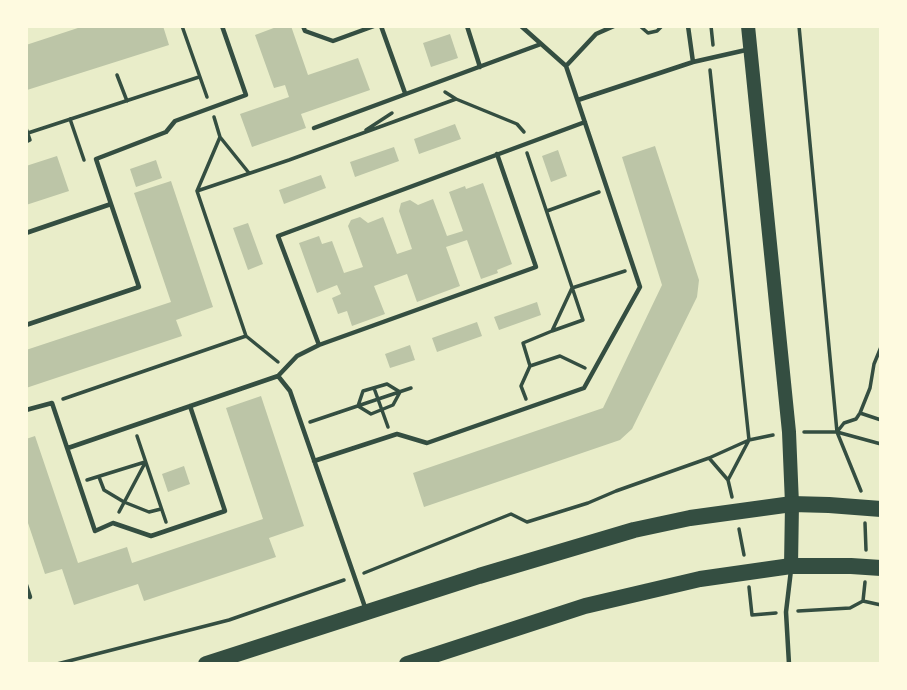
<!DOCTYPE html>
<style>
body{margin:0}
#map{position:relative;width:907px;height:690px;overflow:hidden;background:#e9edc9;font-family:Lato,sans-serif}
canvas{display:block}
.frame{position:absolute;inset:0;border:28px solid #fefae0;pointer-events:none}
</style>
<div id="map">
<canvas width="907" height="690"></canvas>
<div class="frame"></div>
</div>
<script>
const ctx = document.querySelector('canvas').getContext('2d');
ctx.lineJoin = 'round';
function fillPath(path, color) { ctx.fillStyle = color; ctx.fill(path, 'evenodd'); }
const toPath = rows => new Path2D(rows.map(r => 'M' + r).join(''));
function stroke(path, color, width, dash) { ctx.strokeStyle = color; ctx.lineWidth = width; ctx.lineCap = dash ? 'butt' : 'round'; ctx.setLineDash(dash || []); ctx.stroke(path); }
fillPath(toPath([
 [84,26,163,26,169,45,27,90,26,45],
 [279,26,291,26,308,75,358,58,370,90,301,114,306,128,252,147,240,114,289,97,285,85,274,88,255,35],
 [450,34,458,58,431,67,423,43],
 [455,124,461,139,419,154,414,139],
 [655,146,699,280,697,297,632,429,620,440,424,507,413,473,603,408,662,285,622,157],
 [394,147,399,161,355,177,350,162],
 [558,150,567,176,551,182,542,156],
 [57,156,69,191,26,205,26,166],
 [156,160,162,178,136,187,130,169],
 [321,175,326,188,284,204,279,190],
 [171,181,213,307,176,320,182,336,26,388,26,350,171,302,134,193],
 [483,183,512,264,497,270,498,273,481,279,467,240,446,247,460,286,417,302,407,274,374,286,385,314,352,326,347,311,338,314,332,298,341,294,337,285,317,293,299,243,319,236,322,244,332,241,344,273,363,267,348,226,351,220,360,217,368,223,383,217,397,254,412,249,399,211,401,203,410,200,418,205,433,199,447,236,463,231,449,192,465,186,466,189],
 [248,223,263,264,248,270,233,228],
 [537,302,541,315,499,330,494,317],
 [477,322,482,336,437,352,432,338],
 [410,345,415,360,390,368,385,354],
 [261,396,304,526,269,538,276,557,144,601,138,584,74,605,62,569,45,574,26,517,26,439,35,436,78,563,127,547,132,563,263,519,226,408],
 [184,466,190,484,168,492,162,474]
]), '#bcc5a7');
stroke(toPath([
 [182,26,207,97],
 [640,26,648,33,657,31,662,26],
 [711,26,713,45],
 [799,26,837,432,861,491],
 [710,70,749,440,728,480],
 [117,75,127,101],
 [445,92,456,99,517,124,524,132],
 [214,117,220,137,249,173],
 [70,119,84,160],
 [26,128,30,140,26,142],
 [366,130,392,113],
 [28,133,199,77],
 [220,137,197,191,246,336,278,362],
 [197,191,289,160,456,99],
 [547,211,599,192],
 [552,331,572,288,625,271],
 [530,366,560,356,585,368],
 [387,384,400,392,393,405,371,414,358,406,363,391,387,384],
 [374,388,388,427],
 [63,399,246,336],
 [526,399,521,386,530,366,523,343,552,331,583,320,527,153],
 [860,413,881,420],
 [310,422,411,388],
 [804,432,837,432,881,444],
 [837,432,844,423,856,419,860,413,870,388,874,364,881,347],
 [137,436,166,522],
 [709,458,728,480,732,497],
 [99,477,104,490,124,502,149,512,161,509],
 [87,480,145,462],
 [119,512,145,463],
 [865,523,866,550],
 [739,529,744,555],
 [364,573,511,514,527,522,588,503,616,491,709,458,749,440,773,435],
 [749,587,752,615,776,613],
 [863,601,865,582],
 [798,611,850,608,863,601,881,605],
 [57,664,229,620,344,580]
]), '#344e41', 3.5);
stroke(toPath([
 [303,26,305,31,333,41,374,26],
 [381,26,405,93],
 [467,26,480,67],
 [688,26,693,62],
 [566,66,596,34,614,26],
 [578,100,693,62,746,50],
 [314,128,541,44],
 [26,233,111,204,96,159,166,132,175,121,246,95,222,26],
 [26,325,139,287,111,204],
 [319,345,278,236,585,122],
 [278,376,290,391,366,610],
 [26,410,52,403,95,531,113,523,151,536,225,511,190,406],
 [68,448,278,376,297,356,319,345,536,267,497,154],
 [314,461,397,434,427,443,584,388,640,287,566,66,521,26],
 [26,585,30,597],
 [789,664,786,612,791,570]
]), '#344e41', 4.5);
stroke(toPath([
 [748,26,789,432,792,504,791,566]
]), '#344e41', 14);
stroke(toPath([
 [206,664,479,576,634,530,690,518,792,504,829,505,881,509],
 [407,664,585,606,700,579,791,566,851,566,881,568]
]), '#344e41', 16);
</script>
